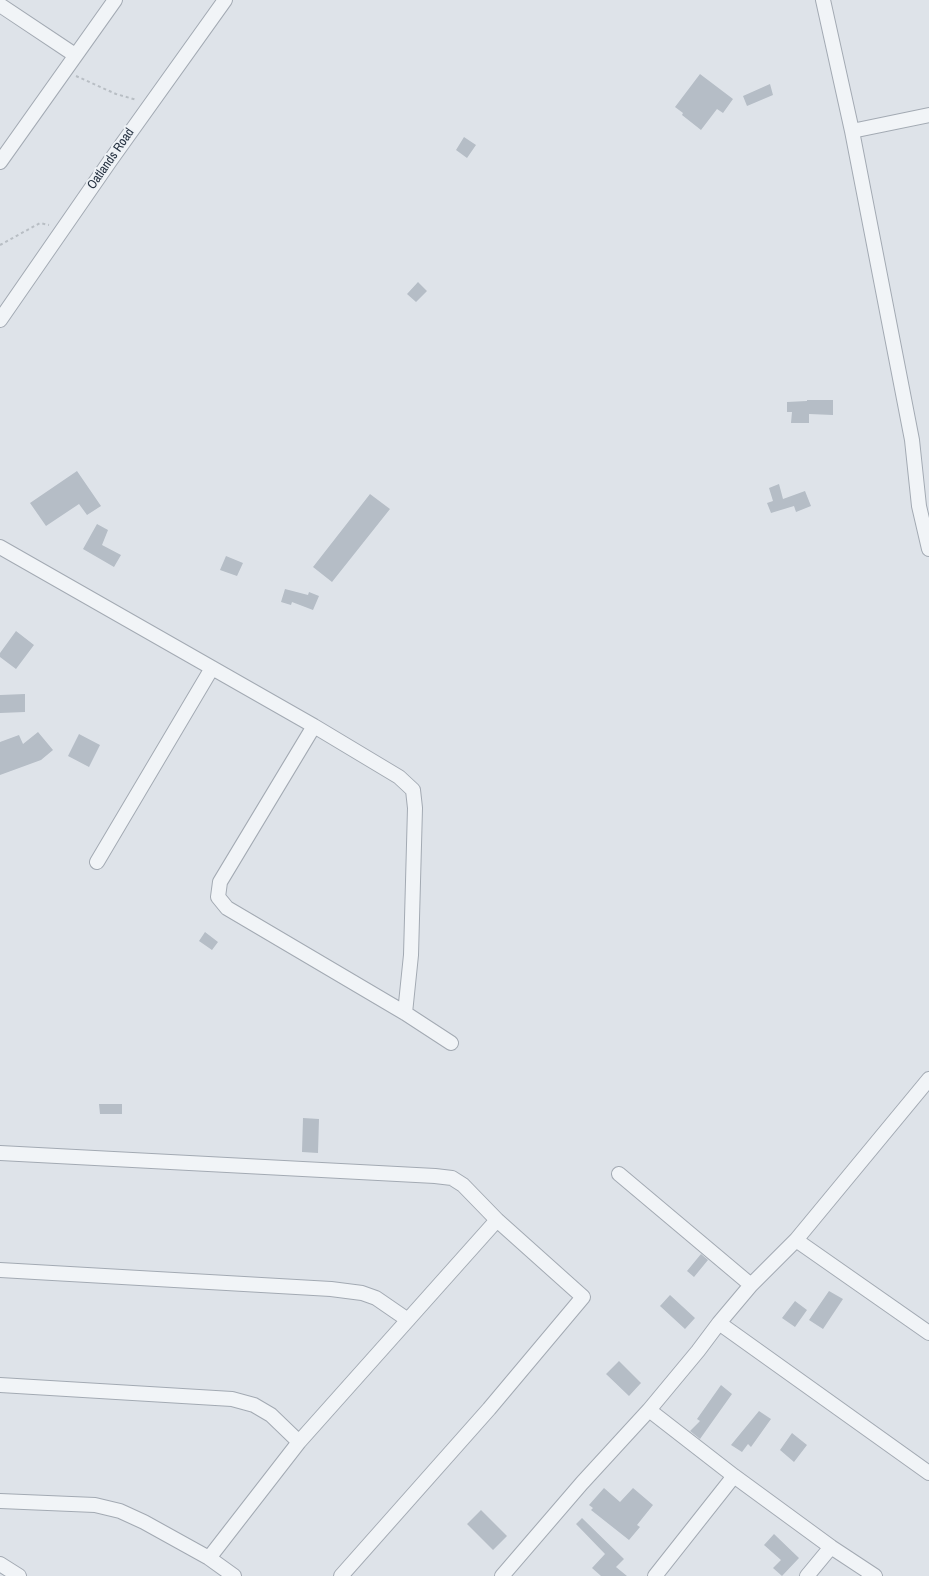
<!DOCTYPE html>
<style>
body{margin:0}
canvas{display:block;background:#dee3e9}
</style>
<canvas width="929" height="1576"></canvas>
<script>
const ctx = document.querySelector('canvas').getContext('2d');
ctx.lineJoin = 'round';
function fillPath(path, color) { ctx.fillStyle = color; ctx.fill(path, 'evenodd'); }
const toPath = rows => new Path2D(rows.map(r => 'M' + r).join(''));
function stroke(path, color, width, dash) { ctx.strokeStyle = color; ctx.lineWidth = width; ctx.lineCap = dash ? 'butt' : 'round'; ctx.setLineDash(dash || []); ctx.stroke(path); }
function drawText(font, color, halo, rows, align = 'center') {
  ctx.font = font + ' "Archivo Narrow",sans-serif'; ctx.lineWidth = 4; ctx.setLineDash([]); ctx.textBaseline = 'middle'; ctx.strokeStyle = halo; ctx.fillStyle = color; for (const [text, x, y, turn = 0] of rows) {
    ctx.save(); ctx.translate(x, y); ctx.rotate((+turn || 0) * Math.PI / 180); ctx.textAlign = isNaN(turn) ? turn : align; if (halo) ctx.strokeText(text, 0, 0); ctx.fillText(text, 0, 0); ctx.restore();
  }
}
fillPath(toPath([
 [700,74,733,99,723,113,717,109,701,130,682,115,683,113,675,107],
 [770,84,773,95,747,106,743,96],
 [464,137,476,145,467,158,456,150],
 [418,282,427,291,416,302,407,294],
 [807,400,833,400,833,415,809,414,809,423,791,423,792,412,787,412,787,402,807,401],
 [77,471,101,506,87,515,79,504,46,526,30,503],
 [779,484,783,499,805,491,811,506,796,512,794,506,771,513,767,503,773,501,769,488],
 [370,494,390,509,332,582,313,567],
 [97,524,108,530,102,545,121,555,114,567,83,549],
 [226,556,243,563,237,576,220,570],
 [285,589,308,595,309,592,319,596,313,610,292,602,291,605,281,602],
 [16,631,34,645,16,669,0,657,0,653],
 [25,694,25,712,0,713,0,695],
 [38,732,53,750,41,760,0,775,0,742,19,735,23,744],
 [79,734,100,745,89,767,68,756],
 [205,932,218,942,212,950,199,941],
 [99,1104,122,1104,122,1114,100,1114],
 [303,1118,319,1119,318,1153,302,1152],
 [701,1254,708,1260,694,1277,687,1271],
 [829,1291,843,1299,823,1329,809,1320],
 [670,1295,695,1318,685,1329,660,1306],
 [795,1301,807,1310,795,1327,782,1318],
 [619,1361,641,1383,629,1396,606,1374],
 [721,1385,732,1394,700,1439,690,1431,700,1421,697,1419],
 [759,1411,771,1419,751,1447,748,1444,742,1452,731,1445],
 [792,1433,807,1445,794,1462,780,1450],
 [604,1488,620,1502,633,1488,653,1505,637,1525,640,1527,629,1540,591,1510,593,1508,589,1505],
 [481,1510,507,1536,493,1550,467,1524],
 [582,1518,624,1559,616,1567,627,1576,601,1576,592,1568,605,1554,576,1524],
 [774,1534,799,1558,782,1576,773,1568,781,1560,764,1545]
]), '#b5bdc6');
const minor = toPath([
 [823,0,852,131,912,440,919,506,929,549],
 [0,5,75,55],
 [852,131,929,115],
 [0,162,115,0],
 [0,320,110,161,225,0],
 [0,547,314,726,399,777,413,790,415,808,411,955,405,1013],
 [314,726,220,882,218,897,227,908,405,1013,451,1043],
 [97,862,212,668],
 [0,1153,435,1176,452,1178,463,1185,497,1220,583,1297,489,1409,341,1576],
 [619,1174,751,1285],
 [796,1240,929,1333],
 [0,1270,331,1289,362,1293,376,1298,408,1320],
 [719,1323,929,1473],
 [0,1385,232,1399,254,1405,271,1415,299,1442],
 [649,1410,734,1476,831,1547,875,1576],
 [0,1501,95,1505,120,1511,144,1522,209,1558,234,1576],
 [209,1558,299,1442,497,1220],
 [0,1564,19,1576],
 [502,1576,582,1483,649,1410,698,1351,719,1323,751,1285,796,1240,929,1079],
 [655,1576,734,1476],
 [807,1576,831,1547]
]);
stroke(minor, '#a3aab3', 16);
stroke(toPath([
 [76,76,116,94,137,100],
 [0,245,40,223,49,225]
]), '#b8bec4', 2, [3, 3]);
stroke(minor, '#f1f4f7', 14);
drawText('13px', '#263241', '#eef2f6', [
 ["Oatlands Road",111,159,-55]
]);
</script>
